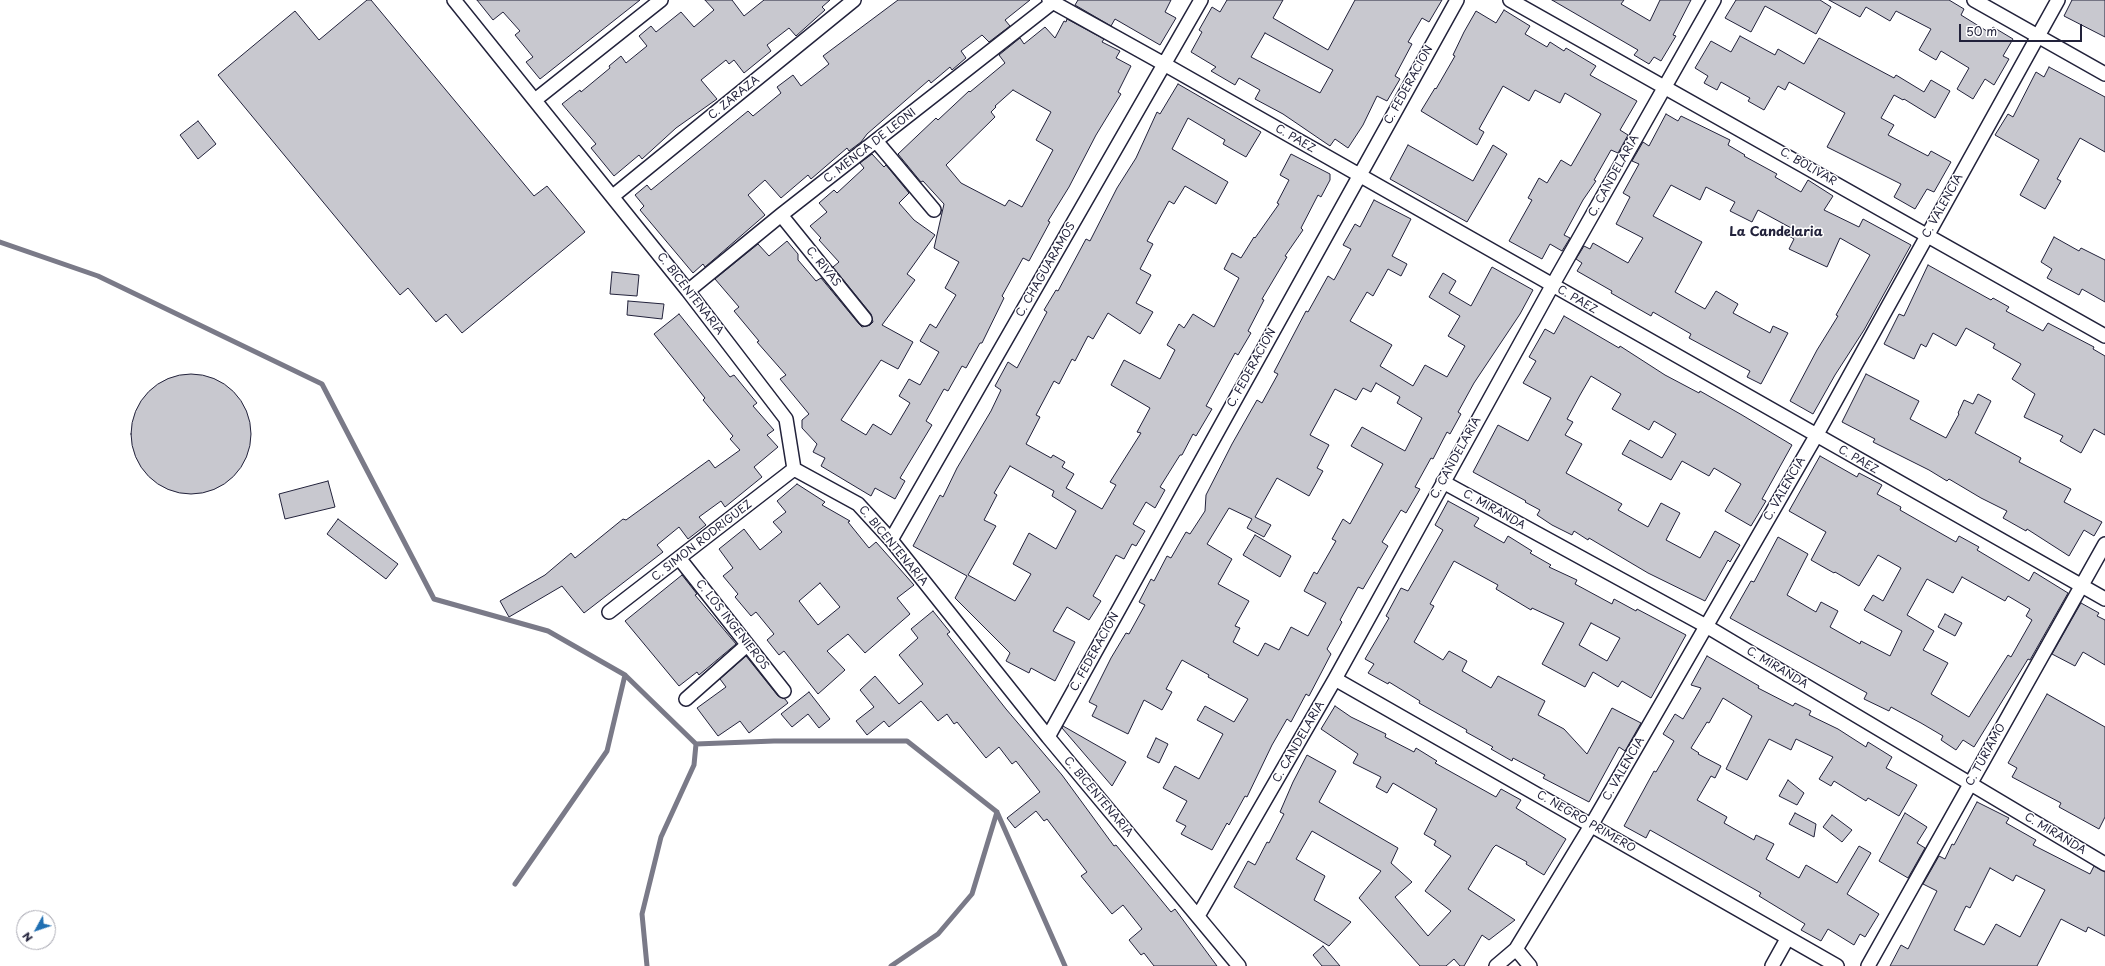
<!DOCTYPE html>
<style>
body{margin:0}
#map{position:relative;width:2105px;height:966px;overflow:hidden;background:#fff;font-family:"Playpen Sans",sans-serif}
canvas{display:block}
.north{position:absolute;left:16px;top:910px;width:40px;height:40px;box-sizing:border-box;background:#fff;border:1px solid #a7a7b1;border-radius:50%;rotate:230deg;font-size:11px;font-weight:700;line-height:16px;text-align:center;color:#22223b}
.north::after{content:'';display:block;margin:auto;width:14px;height:18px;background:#1f6fb2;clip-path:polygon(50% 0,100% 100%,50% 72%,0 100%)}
.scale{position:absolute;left:1959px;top:24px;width:123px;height:18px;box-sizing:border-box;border:2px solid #22223b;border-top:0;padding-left:5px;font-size:12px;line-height:14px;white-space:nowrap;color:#22223b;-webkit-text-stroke:3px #fff;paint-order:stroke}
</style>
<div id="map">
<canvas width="2105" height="966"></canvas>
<div class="north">N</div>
<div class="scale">50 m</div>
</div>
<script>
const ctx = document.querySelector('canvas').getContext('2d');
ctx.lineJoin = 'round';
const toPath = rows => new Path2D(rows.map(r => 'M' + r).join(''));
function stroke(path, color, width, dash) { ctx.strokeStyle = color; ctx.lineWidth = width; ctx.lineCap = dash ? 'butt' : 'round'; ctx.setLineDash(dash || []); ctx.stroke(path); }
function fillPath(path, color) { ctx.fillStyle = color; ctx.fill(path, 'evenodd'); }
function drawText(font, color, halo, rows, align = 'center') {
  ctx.font = font + ' "Playpen Sans",sans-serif'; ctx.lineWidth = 3; ctx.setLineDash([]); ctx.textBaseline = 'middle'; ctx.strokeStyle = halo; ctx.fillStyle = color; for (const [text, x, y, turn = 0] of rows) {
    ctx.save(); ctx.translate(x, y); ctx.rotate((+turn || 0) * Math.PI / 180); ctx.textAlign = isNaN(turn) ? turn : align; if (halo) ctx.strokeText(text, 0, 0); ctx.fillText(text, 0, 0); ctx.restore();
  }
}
stroke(toPath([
 [0,242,98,276,322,384,434,599,548,631,625,675,696,744,774,741,907,741,997,812,1065,966],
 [515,884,607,751,625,675],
 [647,966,642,914,661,837,694,765,696,744],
 [891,966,938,934,972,894,997,812]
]), '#7a7a88', 5);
const building = toPath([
 [367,0,371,0,534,196,547,186,585,232,462,333,446,314,436,322,408,288,400,295,218,75,295,11,319,40,367,0],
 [477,0,640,0,540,79,526,62,533,57,515,35,520,31,503,12,493,20,477,0],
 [705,0,732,0,744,16,764,0,830,0,822,7,825,10,796,36,789,28,767,45,771,51,744,73,734,60,729,64,726,60,701,80,717,99,676,128,642,159,639,155,614,176,591,148,596,144,562,104,580,90,581,92,610,68,609,66,621,56,626,63,647,46,639,36,651,26,656,32,681,12,694,27,714,10,705,0],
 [898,0,1030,0,1005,20,1010,26,989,42,982,35,961,51,966,58,952,70,950,67,931,83,929,80,867,134,861,142,849,151,847,148,811,179,808,175,781,198,765,180,748,195,765,215,705,267,703,264,693,273,640,210,644,206,635,195,647,185,651,190,748,111,753,116,781,93,777,87,793,75,801,86,829,64,823,56,898,0],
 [1078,0,1171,0,1165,12,1176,18,1160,45,1115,19,1111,26,1075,5,1078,0],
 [1227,0,1283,0,1273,18,1328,50,1355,0,1442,0,1429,22,1422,18,1408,42,1412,44,1395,76,1400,79,1387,101,1377,96,1363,125,1348,148,1335,139,1330,146,1283,114,1255,99,1260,90,1239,78,1235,85,1211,71,1216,67,1191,52,1202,32,1199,30,1212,7,1220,12,1227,0],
 [1265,33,1333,70,1320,93,1251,57,1265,33],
 [1552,0,1624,0,1621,4,1650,21,1660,0,1691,0,1673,35,1676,36,1661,61,1654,57,1649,64,1634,55,1638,50,1552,0],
 [1736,0,1820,0,1831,7,1816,34,1765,6,1751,32,1725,18,1736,0],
 [1829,0,1949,0,1964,9,1961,15,1990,33,1993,27,2013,39,2003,56,2009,59,1994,85,1985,79,1973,99,1957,89,1969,68,1941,51,1936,60,1919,50,1931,29,1896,11,1890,21,1866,7,1860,17,1829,0],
 [2072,0,2105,0,2105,37,2064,16,2072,0],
 [1504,10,1530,26,1525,34,1547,47,1550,42,1564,51,1566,48,1596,66,1590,75,1637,101,1620,130,1628,135,1618,153,1611,150,1594,180,1596,181,1583,200,1564,235,1570,238,1562,251,1550,244,1542,259,1509,241,1532,200,1528,198,1539,178,1547,183,1561,160,1571,166,1601,114,1565,93,1560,103,1535,90,1529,101,1503,86,1479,129,1484,132,1477,145,1421,111,1435,88,1436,89,1455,56,1453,55,1464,32,1476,11,1496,23,1504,10],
 [1067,19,1104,39,1102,42,1120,51,1116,58,1131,66,1118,92,1121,94,1096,135,1069,187,1048,221,1050,222,1029,261,1023,258,1002,296,1004,298,982,343,980,343,966,368,962,366,948,391,944,389,926,421,932,425,900,478,905,481,895,499,875,488,871,496,821,466,825,458,813,452,817,444,802,428,802,420,809,414,780,379,786,375,757,342,759,341,734,311,739,307,715,279,758,244,769,256,787,241,798,254,798,260,816,281,821,278,859,324,862,327,870,325,873,322,871,314,833,267,839,262,819,240,821,238,810,226,827,212,819,203,834,190,837,193,864,168,860,163,872,154,884,167,886,165,909,193,899,203,914,220,935,235,907,274,915,280,882,325,913,342,898,369,881,360,841,420,866,435,873,424,891,435,910,403,899,396,909,379,920,385,939,352,920,341,930,324,936,328,956,295,945,288,959,262,934,248,944,204,923,181,921,182,898,154,936,118,938,120,969,91,970,92,1005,63,999,55,1020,38,1024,44,1045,27,1055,38,1064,21,1066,22,1067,19],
 [1013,90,1051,112,1036,140,1053,150,1022,207,1009,200,1005,206,961,183,946,165,995,117,991,112,996,107,995,106,1013,90],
 [1740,36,1775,55,1778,49,1804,64,1819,38,1894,78,1896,75,1924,92,1931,80,1950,91,1935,118,1904,99,1903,100,1894,95,1881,118,1894,125,1888,135,1928,156,1931,151,1951,162,1934,192,1927,189,1915,209,1894,197,1901,184,1827,147,1845,113,1789,82,1785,90,1778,86,1764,110,1748,101,1750,98,1721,82,1717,90,1704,83,1708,76,1695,68,1711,41,1731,52,1740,36],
 [2049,67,2105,97,2105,152,2080,138,2057,179,2061,181,2045,209,2020,195,2039,160,1995,135,2008,114,2013,117,2036,72,2044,77,2049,67],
 [1178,84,1261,132,1246,157,1223,144,1225,140,1188,118,1172,149,1228,182,1216,204,1185,186,1174,204,1169,201,1147,241,1153,244,1140,269,1151,275,1136,303,1153,312,1140,334,1108,313,1093,339,1088,336,1075,361,1072,359,1059,384,1054,381,1036,415,1040,417,1026,444,1051,458,1053,455,1065,462,1062,467,1074,474,1066,488,1102,509,1116,485,1110,482,1141,433,1137,432,1150,408,1111,385,1124,360,1160,379,1175,350,1167,345,1179,324,1184,328,1193,314,1214,327,1239,278,1224,269,1232,253,1241,258,1254,237,1255,238,1279,204,1277,203,1289,180,1280,175,1291,154,1330,174,1330,180,1321,197,1318,195,1301,228,1303,230,1285,256,1287,257,1262,299,1264,300,1248,331,1251,333,1238,355,1235,353,1206,406,1212,409,1196,436,1193,434,1182,455,1180,455,1160,487,1165,490,1155,508,1146,502,1133,524,1145,531,1136,546,1132,544,1124,559,1116,555,1093,596,1101,601,1089,620,1067,607,1053,631,1075,642,1055,681,1031,668,1029,673,1006,661,1010,653,955,598,967,576,913,546,940,495,943,497,957,468,991,411,1001,390,995,386,1008,362,1017,368,1047,312,1044,310,1056,290,1058,291,1086,239,1090,241,1117,188,1136,158,1157,112,1160,114,1178,84],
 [1010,466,1054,491,1052,496,1076,511,1056,549,1029,533,1013,564,1031,574,1015,601,968,575,996,526,984,520,997,495,994,493,1010,466],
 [1666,114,1678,121,1681,116,1730,140,1728,145,1745,155,1744,156,1777,174,1775,177,1801,192,1808,180,1833,196,1824,210,1859,227,1863,219,1911,245,1864,330,1835,375,1813,414,1790,401,1817,350,1838,316,1836,315,1870,255,1840,238,1827,267,1789,249,1794,239,1789,236,1793,229,1758,210,1752,222,1730,211,1735,202,1706,187,1700,200,1671,185,1653,216,1702,242,1675,292,1705,309,1716,291,1738,304,1733,313,1770,333,1773,326,1788,333,1761,384,1747,377,1750,371,1689,338,1691,334,1653,312,1651,316,1637,308,1611,293,1612,291,1577,271,1582,263,1576,259,1584,246,1590,249,1593,243,1628,263,1643,238,1616,224,1630,197,1623,193,1639,164,1632,161,1643,142,1649,146,1666,114],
 [198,121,216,144,198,159,180,135,198,121],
 [1408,145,1473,181,1493,145,1507,154,1467,222,1390,179,1408,145],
 [1374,200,1411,219,1392,256,1407,264,1401,276,1388,269,1373,296,1367,292,1350,321,1392,345,1380,366,1413,386,1425,365,1447,377,1465,346,1448,336,1460,316,1429,297,1443,273,1456,281,1449,293,1471,306,1492,267,1533,290,1520,314,1474,383,1458,412,1461,414,1450,434,1447,432,1433,459,1431,458,1415,487,1420,489,1406,513,1401,510,1382,542,1388,546,1363,589,1358,587,1340,620,1342,622,1327,649,1331,654,1309,696,1306,694,1291,722,1287,719,1272,745,1247,797,1245,796,1229,825,1227,823,1212,850,1181,834,1186,826,1176,821,1187,801,1163,788,1175,766,1199,779,1223,734,1197,720,1205,706,1234,722,1248,699,1208,677,1209,675,1182,660,1166,689,1172,692,1162,710,1144,700,1128,734,1092,716,1097,706,1089,702,1111,658,1126,633,1129,634,1145,605,1139,602,1151,579,1154,581,1167,556,1171,558,1186,532,1190,534,1205,511,1206,495,1232,444,1257,400,1262,403,1278,374,1274,372,1306,311,1308,312,1328,276,1334,280,1351,249,1343,245,1355,224,1360,227,1374,200],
 [1376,383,1400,397,1397,403,1422,418,1405,451,1362,427,1351,446,1383,464,1350,524,1343,519,1332,539,1336,541,1317,574,1314,572,1304,591,1326,603,1308,636,1291,627,1279,650,1265,643,1258,656,1233,642,1240,628,1235,626,1249,601,1218,584,1232,559,1207,544,1229,508,1252,519,1247,528,1264,537,1271,525,1255,517,1277,478,1309,496,1323,471,1317,468,1329,445,1310,435,1335,389,1356,400,1363,388,1371,392,1376,383],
 [2054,237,2079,251,2081,248,2105,260,2105,302,2082,289,2079,295,2047,278,2052,269,2041,262,2054,237],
 [1928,265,1991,300,1993,298,2009,307,2006,311,2043,331,2048,323,2094,347,2093,349,2105,356,2105,435,2094,429,2081,453,2060,441,2063,436,2024,417,2035,394,2012,379,2021,364,1993,348,1995,344,1966,328,1956,346,1933,333,1926,347,1921,344,1914,359,1884,344,1899,314,1904,316,1928,265],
 [612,272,639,275,637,296,610,294,612,272],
 [628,301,664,304,662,319,627,315,628,301],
 [679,314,730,377,734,375,757,403,753,406,774,430,767,435,778,447,754,467,762,477,725,507,721,501,699,517,706,525,688,539,679,527,657,545,663,552,584,613,562,586,509,617,500,601,545,575,571,553,575,558,623,519,626,520,709,460,715,468,740,450,730,439,733,436,703,400,705,398,654,334,679,314],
 [1564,316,1619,348,1620,346,1665,375,1699,393,1700,391,1742,415,1792,445,1762,499,1766,501,1751,526,1725,511,1741,484,1714,468,1709,476,1682,461,1671,480,1622,454,1630,440,1662,458,1676,434,1654,421,1649,430,1612,409,1621,394,1591,376,1580,395,1567,419,1573,422,1565,435,1582,444,1566,473,1622,504,1618,510,1648,527,1661,503,1680,513,1666,540,1700,558,1715,531,1740,545,1730,562,1728,560,1705,601,1648,573,1589,538,1588,540,1574,531,1572,535,1552,525,1537,515,1540,510,1525,502,1526,501,1473,472,1498,425,1528,441,1551,398,1523,383,1536,361,1529,357,1545,329,1554,334,1564,316],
 [1866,374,1919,401,1910,419,1946,438,1959,414,1958,413,1964,400,1973,404,1978,394,1991,401,1975,433,2021,458,2019,462,2071,489,2064,502,2102,522,2094,536,2084,530,2069,556,2027,529,2026,531,2003,518,2007,511,1981,498,1949,479,1947,481,1929,470,1873,442,1875,439,1842,422,1866,374],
 '131 434a60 60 0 1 1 120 0a60 60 0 1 1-120 0Z',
 [1820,456,1857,477,1859,473,1882,485,1877,494,1901,507,1900,510,1956,542,1959,536,1979,547,1977,550,2029,581,2034,572,2068,593,2030,660,2028,659,1974,747,1963,740,1956,750,1941,740,1943,736,1921,723,1891,707,1889,711,1864,699,1867,693,1730,618,1751,581,1754,582,1778,537,1808,554,1787,595,1816,612,1821,602,1838,611,1830,627,1860,644,1861,641,1890,656,1902,631,1864,610,1873,595,1883,601,1901,568,1878,555,1859,586,1835,572,1834,573,1811,560,1826,532,1789,511,1820,456],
 [1962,577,2005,601,2008,596,2030,609,2026,616,2032,620,2011,657,2008,655,1969,717,1931,694,1948,663,1923,650,1934,631,1907,615,1927,579,1953,593,1962,577],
 [328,481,335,507,285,519,279,494,328,481],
 [797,484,825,502,822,505,850,521,848,522,869,548,876,542,914,585,897,598,910,614,865,653,848,634,827,651,845,670,818,694,784,651,779,655,767,640,774,634,756,612,751,616,735,597,738,594,723,576,733,568,719,549,744,529,760,550,782,532,773,522,786,512,777,501,797,484],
 [820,583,840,607,818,625,799,601,820,583],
 [1448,501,1479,518,1474,526,1504,543,1508,536,1532,551,1530,553,1551,565,1549,567,1577,580,1575,584,1612,604,1614,599,1636,611,1637,609,1686,635,1651,698,1622,681,1618,687,1593,672,1585,687,1542,664,1564,623,1532,608,1531,610,1496,589,1498,585,1454,561,1430,604,1434,606,1414,642,1443,660,1449,651,1467,661,1462,671,1491,688,1498,676,1545,701,1538,715,1564,729,1587,754,1612,708,1641,723,1625,751,1619,747,1589,802,1543,778,1545,775,1513,758,1512,761,1491,749,1493,747,1466,732,1467,730,1419,703,1420,701,1389,682,1388,684,1368,673,1374,664,1365,659,1389,618,1386,616,1401,588,1408,591,1443,530,1435,525,1448,501],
 [1591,623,1620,638,1607,661,1579,645,1591,623],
 [338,519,398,564,386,579,327,534,338,519],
 [1255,535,1291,556,1280,577,1243,555,1255,535],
 [682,575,697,594,695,595,736,644,699,675,697,672,679,686,625,621,682,575],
 [2081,603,2099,613,2097,616,2105,620,2105,665,2083,652,2075,666,2052,654,2081,603],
 [933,611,950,632,947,634,1006,709,1062,775,1114,846,1116,845,1171,912,1175,909,1217,966,1154,966,1144,953,1141,955,1129,940,1142,929,1123,905,1112,914,1081,876,1087,872,1047,819,1044,821,1036,811,1015,828,1007,818,1040,792,1016,761,1012,764,999,747,986,758,957,722,954,724,947,714,938,721,921,701,889,727,884,721,867,735,856,721,874,707,860,690,875,676,899,704,923,684,899,655,918,638,911,629,933,611],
 [1945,614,1962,623,1955,636,1938,627,1945,614],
 [746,656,778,696,785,699,788,703,749,733,740,721,718,736,697,708,726,687,720,679,746,656],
 [1707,656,1759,686,1758,688,1793,706,1795,703,1811,711,1809,715,1838,729,1866,747,1868,742,1892,757,1886,768,1917,785,1899,816,1868,798,1866,801,1834,781,1831,786,1819,779,1833,757,1796,739,1791,750,1769,739,1747,780,1726,769,1752,716,1723,698,1709,723,1707,722,1691,748,1699,753,1698,754,1721,766,1715,778,1711,776,1697,800,1727,817,1724,823,1754,840,1756,835,1774,844,1766,859,1799,878,1806,865,1837,883,1859,846,1871,853,1847,894,1879,914,1865,937,1860,934,1854,945,1828,929,1821,941,1801,930,1805,924,1759,896,1761,893,1650,830,1646,838,1624,826,1654,771,1656,772,1674,741,1663,734,1675,714,1683,719,1701,688,1691,685,1707,656],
 [809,692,830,719,819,728,808,714,792,727,781,714,809,692],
 [2047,694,2105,727,2105,817,2099,829,2059,807,2061,803,2012,777,2017,768,2008,763,2047,694],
 [1335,706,1351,717,1386,734,1385,737,1414,752,1416,748,1437,761,1435,763,1496,797,1501,789,1521,800,1516,808,1566,839,1544,875,1526,864,1527,862,1496,845,1493,848,1468,889,1515,920,1489,940,1482,935,1464,966,1460,966,1454,959,1446,966,1420,966,1359,898,1381,871,1312,831,1296,859,1325,876,1314,900,1351,922,1329,946,1234,887,1248,861,1255,865,1267,842,1269,843,1284,814,1280,812,1293,782,1307,755,1336,771,1319,802,1398,848,1391,863,1412,882,1395,897,1428,936,1451,911,1425,891,1451,856,1434,845,1436,841,1424,834,1437,809,1393,783,1387,793,1376,787,1381,777,1353,763,1358,754,1321,729,1335,706],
 [1063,726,1126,762,1112,786,1062,728,1063,726],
 [1156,738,1168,744,1159,763,1147,757,1156,738],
 [1788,780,1804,793,1797,805,1779,796,1788,780],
 [1977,802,2009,818,2006,823,2036,840,2033,845,2090,874,2094,866,2105,872,2105,936,2088,927,2086,932,2061,919,2037,966,1890,966,1901,945,1908,949,1937,891,1923,884,1939,856,1945,859,1952,844,1954,845,1977,802],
 [1990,868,2013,881,2016,875,2045,890,2020,937,1996,924,1984,945,1954,930,1966,906,1970,908,1990,868],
 [1795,813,1816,824,1814,837,1789,824,1795,813],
 [1905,813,1927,827,1917,843,1925,848,1908,878,1879,861,1905,813],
 [1832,815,1852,830,1842,842,1823,827,1832,815],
 [1323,946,1340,966,1322,966,1313,955,1323,946]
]);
fillPath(building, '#c8c8cf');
stroke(building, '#22223b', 1);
const street = toPath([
 [454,0,688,291,786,419,794,469,858,504,891,540,1048,737,1239,966],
 [1049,0,1164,64,2105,599],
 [1510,0,2105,336],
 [1974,0,2105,74],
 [535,100,661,0],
 [876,141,934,210],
 [613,196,854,0],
 [781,215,865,319],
 [688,291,781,215,1052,3],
 [1443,482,1706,626,2105,864],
 [891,540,1201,0],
 [679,558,784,691],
 [609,612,794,469],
 [1335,679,1837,966],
 [686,699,747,645],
 [1048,737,1457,0],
 [1198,916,1335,679,1552,286,1714,0],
 [1516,949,1530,966],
 [1496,966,1516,949,1592,824,1816,436,2058,0],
 [1772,966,1787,939],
 [1868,966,2105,544]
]);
stroke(street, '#22223b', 16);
stroke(street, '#fff', 13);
drawText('11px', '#22223b', '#fff', [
 ["C. FEDERACION",1409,85,-61],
 ["C. ZARAZA",734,98,-39],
 ["C. PAEZ",1295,139,30],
 ["C. MENCA DE LEONI",870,146,-38],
 ["C. BOLIVAR",1808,167,30],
 ["C. CANDELARIA",1614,176,-61],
 ["C. VALENCIA",1943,206,-61],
 ["C. RIVAS",823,267,51],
 ["C. CHAGUARAMOS",1046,270,-60],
 ["C. BICENTENARIA",690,294,52],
 ["C. PAEZ",1577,300,30],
 ["C. FEDERACION",1252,368,-61],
 ["C. CANDELARIA",1456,458,-61],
 ["C. PAEZ",1858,460,30],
 ["C. VALENCIA",1785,489,-60],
 ["C. MIRANDA",1494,510,29],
 ["C. SIMON RODRIGUEZ",702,541,-38],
 ["C. BICENTENARIA",893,546,50],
 ["C. LOS INGENIEROS",732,625,52],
 ["C. FEDERACION",1095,652,-61],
 ["C. MIRANDA",1777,668,31],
 ["C. CANDELARIA",1299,742,-60],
 ["C. TURIAMO",1986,755,-61],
 ["C. VALENCIA",1624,769,-60],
 ["C. BICENTENARIA",1098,797,50],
 ["C. NEGRO PRIMERO",1586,822,30],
 ["C. MIRANDA",2055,834,31]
]);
drawText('bold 13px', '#22223b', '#fff', [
 ["La Candelaria",1776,232]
]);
</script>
